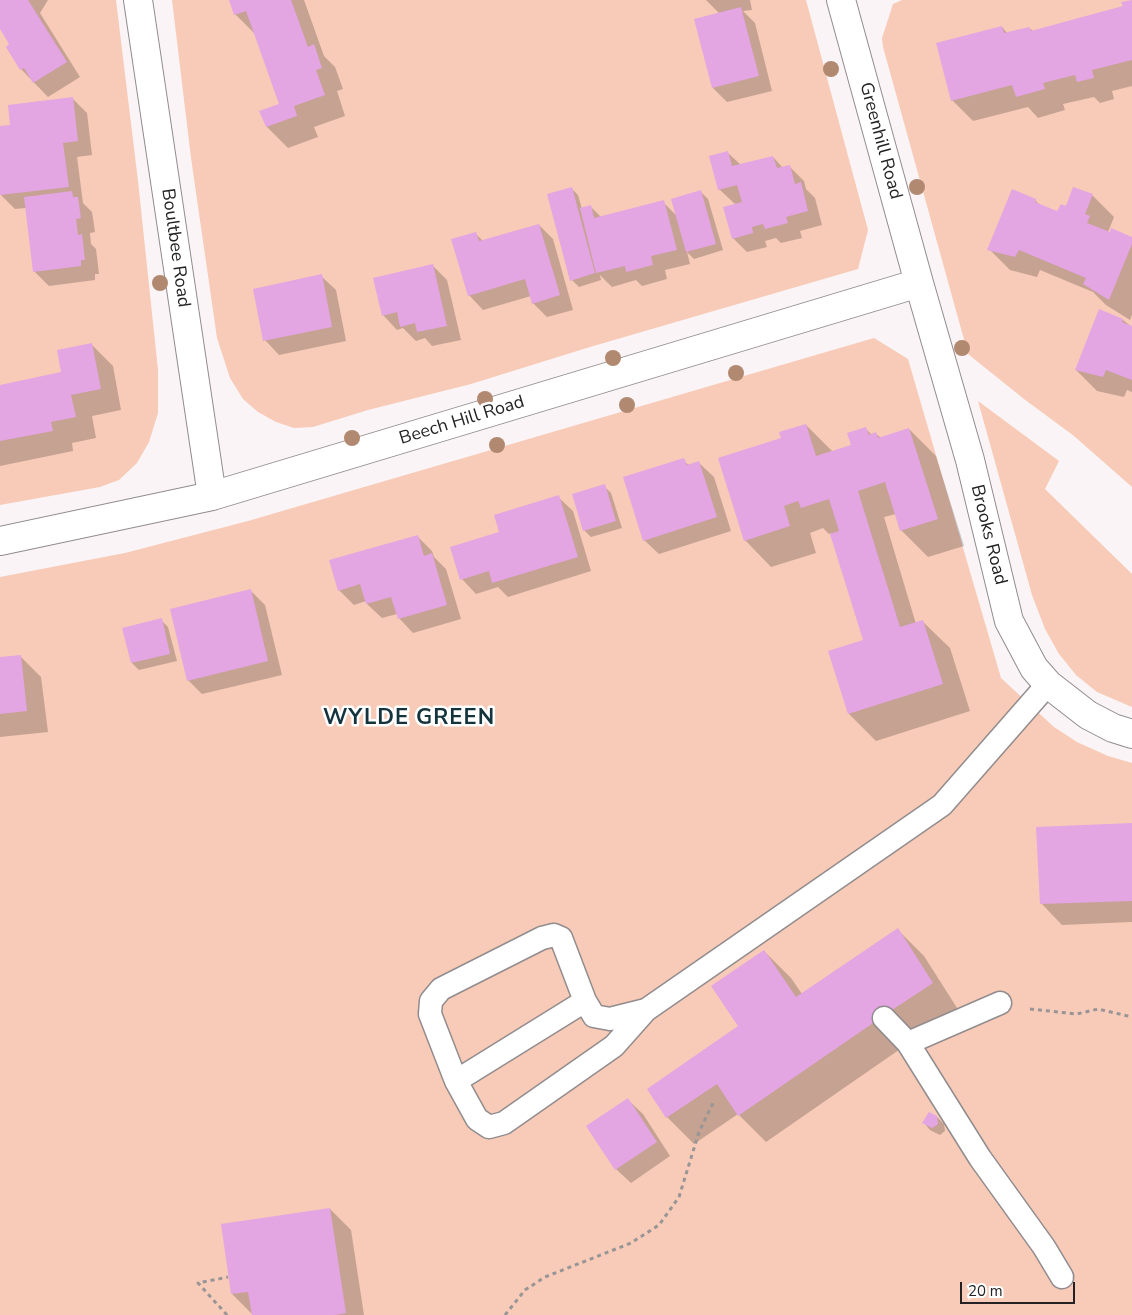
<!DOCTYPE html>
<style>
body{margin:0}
#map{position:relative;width:1132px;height:1315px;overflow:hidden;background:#faf4f6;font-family:"Nunito Sans",sans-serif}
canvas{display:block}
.scale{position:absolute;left:960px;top:1282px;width:115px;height:22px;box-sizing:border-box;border:2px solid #242223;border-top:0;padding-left:6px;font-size:15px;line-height:18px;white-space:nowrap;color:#242223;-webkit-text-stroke:4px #fff;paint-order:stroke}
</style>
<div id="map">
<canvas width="1132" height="1315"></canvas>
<div class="scale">20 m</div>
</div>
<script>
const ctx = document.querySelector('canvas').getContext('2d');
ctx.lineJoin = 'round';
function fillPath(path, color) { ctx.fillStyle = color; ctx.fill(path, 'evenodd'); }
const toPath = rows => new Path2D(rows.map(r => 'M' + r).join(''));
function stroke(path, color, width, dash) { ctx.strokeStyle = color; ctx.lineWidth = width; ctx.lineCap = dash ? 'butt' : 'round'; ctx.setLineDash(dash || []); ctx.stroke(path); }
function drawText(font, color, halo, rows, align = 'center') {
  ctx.font = font + ' "Nunito Sans",sans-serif'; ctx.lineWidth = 5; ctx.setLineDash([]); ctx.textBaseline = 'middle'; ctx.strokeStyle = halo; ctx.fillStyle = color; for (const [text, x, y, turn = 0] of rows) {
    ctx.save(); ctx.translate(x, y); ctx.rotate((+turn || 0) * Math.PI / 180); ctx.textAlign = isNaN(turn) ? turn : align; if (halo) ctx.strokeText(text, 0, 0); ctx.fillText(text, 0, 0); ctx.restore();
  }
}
fillPath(toPath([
 [0,0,116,0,138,181,158,370,158,413,149,442,137,463,119,480,100,487,0,505],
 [172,0,806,0,868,230,858,269,590,347,471,384,368,410,313,427,294,428,276,422,258,412,243,399,230,378,217,338,191,158],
 [902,0,1132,0,1132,487,1074,436,1024,399,968,354,883,47,882,38,893,4],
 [874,338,908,359,1001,678,1054,727,1077,742,1108,756,1132,763,1132,1315,0,1315,0,577,125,553,248,521],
 [978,401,1059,461,1045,489,1132,574,1132,707,1097,692,1076,675,1059,654,1045,629,1032,595]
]), '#f7cbb7');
fillPath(toPath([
 [0,0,48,0,40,13,80,77,48,97,21,69,10,44,0,27],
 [230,0,304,0,324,56,335,67,343,89,337,91,345,116,314,127,318,137,288,148,267,127,280,105,255,34,235,14],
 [706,0,750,0,752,10,743,11,755,23,772,91,727,102,713,88,720,14],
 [1132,0,1132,86,1112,91,1114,99,1100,103,1094,97,1063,104,1065,110,1038,118,1028,107,973,121,952,100,1002,27,1008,34,1029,28,1033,31,1124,7],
 [73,99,87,113,92,155,77,157,83,203,92,212,95,232,90,233,91,244,96,249,99,274,95,274,95,280,49,286,34,271,26,208,15,209,0,194,0,127,11,126],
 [728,153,741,165,773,157,783,168,789,166,804,181,806,189,815,198,822,225,800,231,802,238,781,243,776,238,765,241,767,247,747,252,733,238,736,205,719,189],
 [571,188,578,195,582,209,591,207,602,218,663,202,676,215,701,192,708,199,723,250,694,259,687,252,690,264,665,270,667,279,642,286,636,280,612,287,600,275,601,280,579,287,572,280],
 [1074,189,1093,196,1114,217,1108,232,1132,239,1132,315,1130,320,1106,305,1093,292,1040,270,1037,277,1010,270,989,249,1035,200,1041,206,1058,213,1066,207],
 [539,225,553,239,573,310,547,317,533,303,531,296,483,310,469,295,475,233,483,241],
 [433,266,447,280,461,340,432,346,425,338,416,341,403,328,397,330,383,315],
 [321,276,336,290,346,341,279,355,265,340],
 [1100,311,1123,320,1132,327,1132,392,1127,390,1124,397,1097,391,1076,370],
 [91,344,113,366,121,410,92,416,96,438,72,443,73,451,0,466,0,386,63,373],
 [806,425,833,452,852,446,866,429,872,435,876,434,881,438,909,429,936,456,964,546,928,557,901,530,896,514,884,517,916,624,923,622,950,648,970,711,876,741,849,714,865,641,831,533,829,534,823,528,810,533,816,553,771,567,745,540,782,439],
 [683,460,690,466,699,463,714,477,731,531,659,554,644,540],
 [604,486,611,493,622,528,591,537,584,530],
 [558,497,573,511,591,571,508,597,498,587,476,594,462,579,501,533],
 [417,536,432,551,434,557,446,569,461,619,413,633,399,618,397,614,382,618,367,604,366,601,354,605,339,590],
 [251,591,265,605,282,675,202,694,188,680],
 [161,620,168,627,177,661,139,670,132,663],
 [20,656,41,677,48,732,0,737,0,658],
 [1132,825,1132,922,1062,925,1041,903],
 [897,929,924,956,959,1011,919,1036,766,1142,738,1114,694,1144,667,1117,740,1027,764,951,791,978,802,994],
 [628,1100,643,1114,670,1156,631,1183,616,1169],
 [937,1117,944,1124,945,1131,940,1135,930,1130,924,1123],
 [330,1209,351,1230,364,1315,253,1315,232,1294]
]), '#0003');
fillPath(toPath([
 [0,0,28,0,67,62,33,83,24,68,20,70,6,47,9,44,0,29],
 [229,0,291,0,308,47,314,44,322,68,316,70,325,95,294,106,297,116,266,127,259,111,279,104,246,11,234,15],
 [1132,0,1132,60,1092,70,1094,78,1077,82,1075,75,1043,83,1045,89,1016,97,1012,85,951,101,936,43,1002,26,1004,33,1029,27,1031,31,1123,6,1121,2],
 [741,7,759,76,712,88,694,19],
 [73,97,78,141,63,143,69,187,0,195,0,126,10,125,8,105],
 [728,151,732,166,773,156,777,168,790,165,795,184,801,182,808,211,786,217,788,223,765,229,763,224,752,227,753,233,732,239,723,207,742,202,737,185,718,190,709,156],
 [572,187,595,273,570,281,547,194],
 [1073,187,1093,194,1085,214,1090,216,1087,223,1110,232,1111,228,1132,237,1132,244,1109,300,1083,284,1086,278,1019,250,1015,257,987,250,1012,189,1036,199,1035,202,1057,211,1061,204,1066,206],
 [701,190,716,244,686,252,671,199],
 [72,191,73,197,78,197,81,218,76,219,78,235,82,234,85,260,81,260,81,266,33,272,24,197],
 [664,200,677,250,651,256,653,265,626,272,625,266,596,273,580,208,591,205,594,218],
 [539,224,560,295,532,304,525,279,468,296,451,239,476,232,479,241],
 [433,264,447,326,417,332,415,323,400,327,397,312,382,316,373,278],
 [322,274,332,327,263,341,253,289],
 [1099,309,1123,319,1122,322,1132,326,1132,380,1106,370,1103,377,1075,370],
 [92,343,101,389,71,395,76,417,51,422,53,431,0,441,0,385,61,372,57,350],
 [806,424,816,456,851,445,847,433,866,427,869,435,876,432,878,438,909,428,938,519,900,531,885,482,858,491,900,627,923,620,943,684,848,714,828,651,863,640,830,534,839,531,829,499,801,508,798,501,784,506,790,526,744,541,718,458,781,438,779,432],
 [684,458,687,465,699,461,717,517,643,541,623,477],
 [605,484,616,521,583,531,572,494],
 [559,495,578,557,492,583,489,571,460,580,450,547,499,532,494,515],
 [418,535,424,556,432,553,447,605,398,619,391,597,366,604,360,584,338,591,329,560],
 [251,589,268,661,187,681,170,609],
 [162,618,170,654,131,663,122,628],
 [21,655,27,711,0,714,0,657],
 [1132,823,1132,901,1040,904,1036,827],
 [898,928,933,983,892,1010,738,1116,717,1084,666,1118,647,1089,738,1026,711,986,764,950,796,997],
 [628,1098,657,1142,615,1170,586,1126],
 [929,1112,937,1116,938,1124,932,1128,922,1123],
 [330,1208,346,1313,335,1315,252,1315,248,1292,231,1294,221,1224]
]), '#e4a5e3');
const service = toPath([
 [646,1010,610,1019,594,1016,585,1001,561,938,554,935,542,938,441,989,431,1001,430,1014,456,1081,477,1119,489,1127,504,1123,614,1046,646,1010,942,805,1048,684],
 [884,1018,908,1043,980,1158,1044,1247,1062,1277],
 [908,1043,1000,1003],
 [456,1081,585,1001]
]);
const minor = toPath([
 [138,0,212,496],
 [841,0,919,283,970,460,1009,621,1034,668,1048,684,1088,715,1113,728,1132,734],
 [0,541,212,496,919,283]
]);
stroke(service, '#928c8e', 25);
stroke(minor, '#928c8e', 30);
stroke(toPath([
 [1030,1009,1077,1014,1098,1009,1132,1017],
 [227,1315,198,1283,228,1277],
 [505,1315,525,1290,545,1277,631,1243,659,1225,679,1197,699,1132,714,1101]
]), '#999596', 3, [4, 4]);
stroke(service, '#fff', 22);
stroke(minor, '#fff', 28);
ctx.fillStyle = '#b18870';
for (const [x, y] of [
 [831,69],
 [917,187],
 [160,283],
 [962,348],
 [613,358],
 [736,373],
 [485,399],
 [627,405],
 [352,438],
 [497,445]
]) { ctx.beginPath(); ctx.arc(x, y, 8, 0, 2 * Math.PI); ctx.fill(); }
drawText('18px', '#242223', '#fff', [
 ["Greenhill Road",880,141,75],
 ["Boultbee Road",175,248,82],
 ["Beech Hill Road",462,421,-17],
 ["Brooks Road",988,535,76]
]);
ctx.letterSpacing = '1px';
drawText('bold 22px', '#15333d', '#fff', [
 ["WYLDE GREEN",409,719]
]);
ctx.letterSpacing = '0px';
</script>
